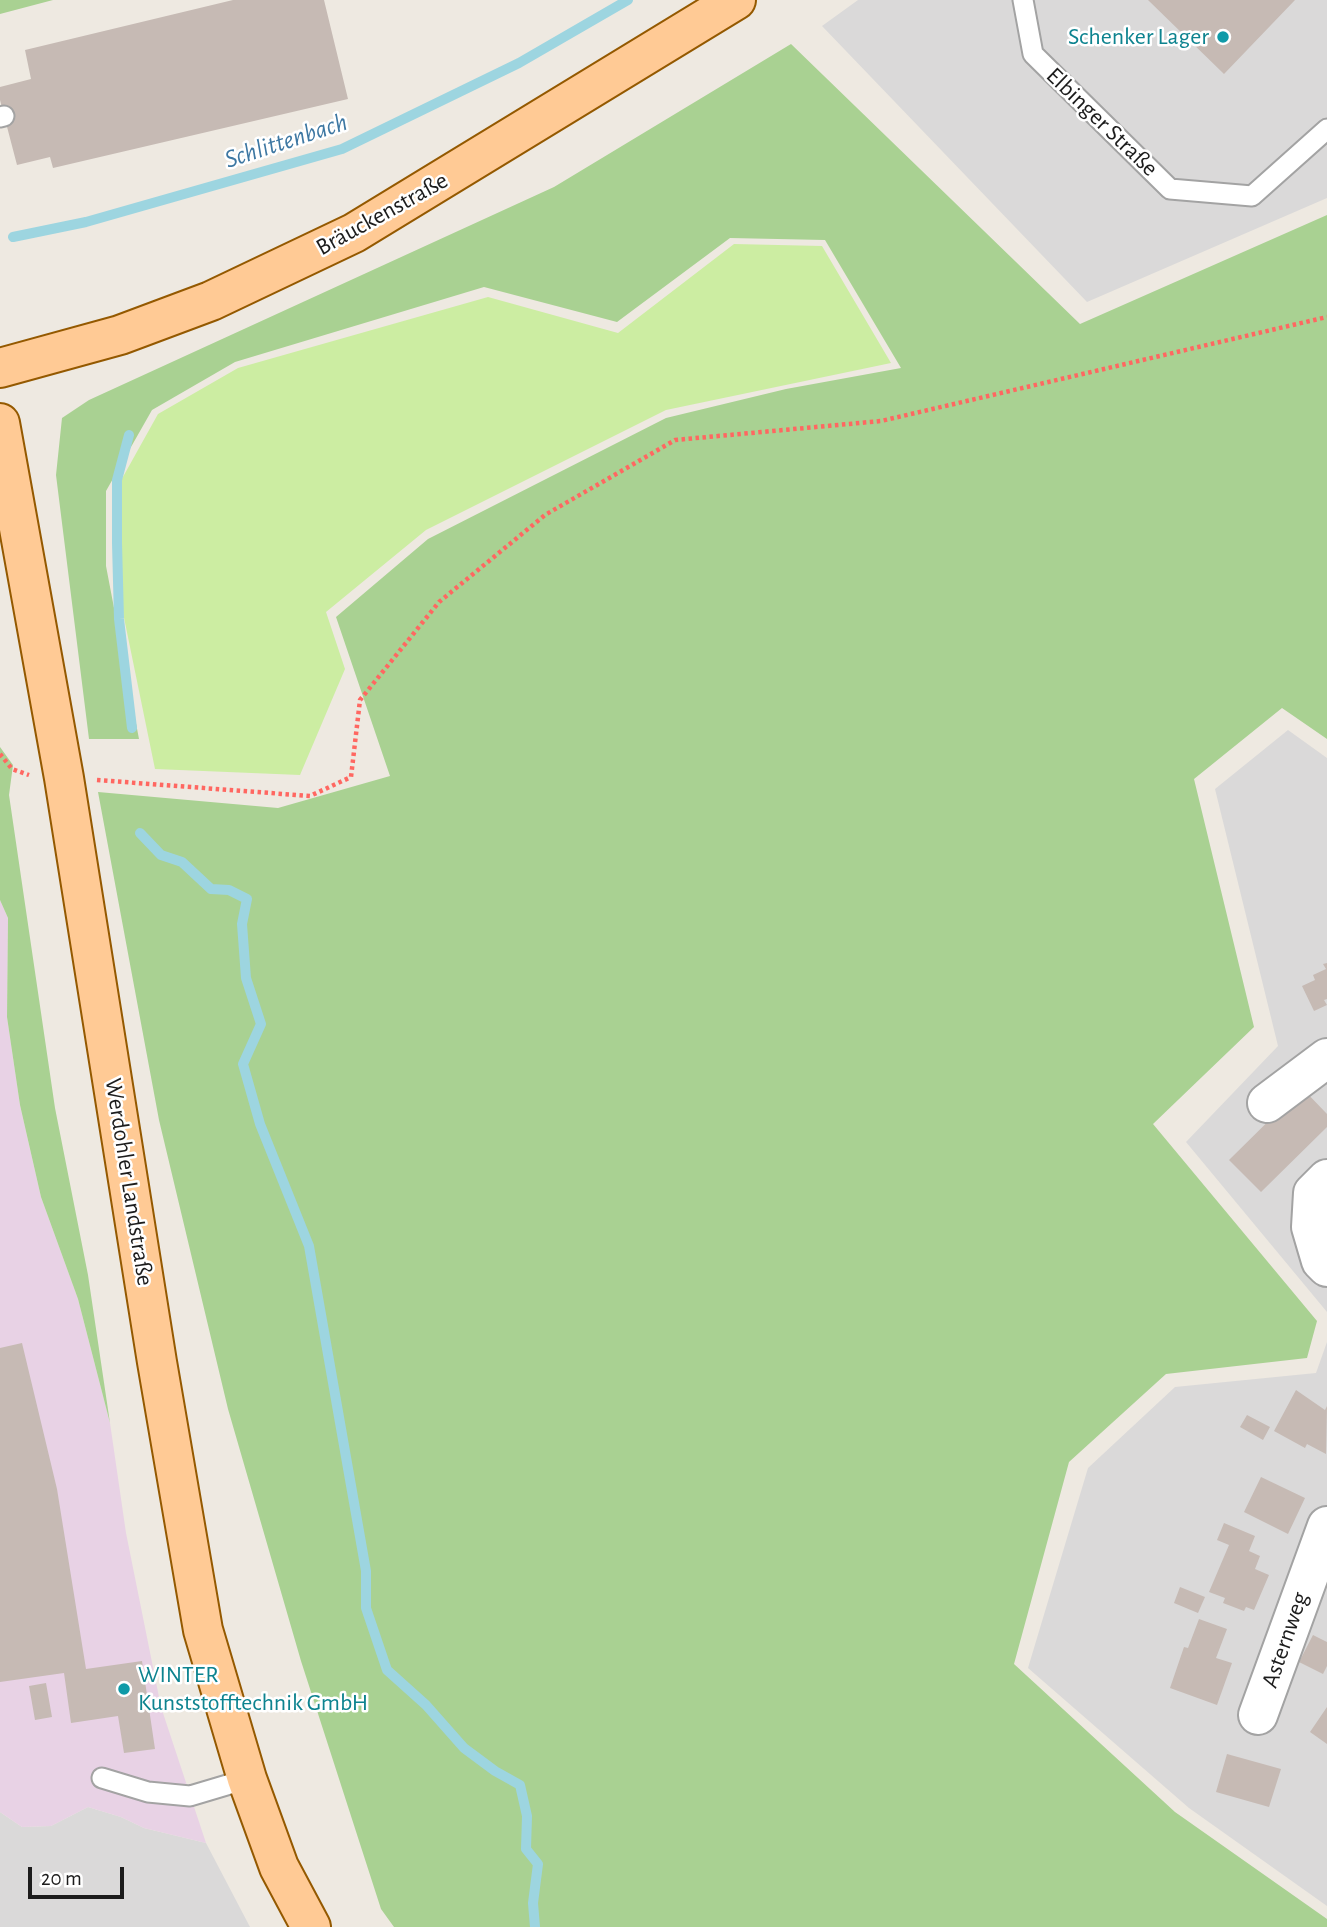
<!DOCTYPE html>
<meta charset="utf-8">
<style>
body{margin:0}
#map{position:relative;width:1327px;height:1927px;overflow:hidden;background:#eee9e1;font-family:"Alegreya Sans",sans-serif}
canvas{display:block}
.scale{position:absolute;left:28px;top:1867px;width:96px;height:32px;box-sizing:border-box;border:4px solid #1c1c1c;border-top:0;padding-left:9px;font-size:21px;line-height:24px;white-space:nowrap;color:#1c1c1c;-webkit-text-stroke:5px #fff;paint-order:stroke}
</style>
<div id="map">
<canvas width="1327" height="1927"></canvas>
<div class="scale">20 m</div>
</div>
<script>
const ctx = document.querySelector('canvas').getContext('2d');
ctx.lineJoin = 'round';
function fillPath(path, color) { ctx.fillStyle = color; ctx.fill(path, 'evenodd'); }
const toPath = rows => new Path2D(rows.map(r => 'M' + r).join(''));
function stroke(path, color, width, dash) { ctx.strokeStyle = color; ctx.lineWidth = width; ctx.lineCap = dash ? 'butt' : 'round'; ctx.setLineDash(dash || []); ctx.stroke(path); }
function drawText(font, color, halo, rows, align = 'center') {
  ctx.font = font + ' "Alegreya Sans",sans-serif'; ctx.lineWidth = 5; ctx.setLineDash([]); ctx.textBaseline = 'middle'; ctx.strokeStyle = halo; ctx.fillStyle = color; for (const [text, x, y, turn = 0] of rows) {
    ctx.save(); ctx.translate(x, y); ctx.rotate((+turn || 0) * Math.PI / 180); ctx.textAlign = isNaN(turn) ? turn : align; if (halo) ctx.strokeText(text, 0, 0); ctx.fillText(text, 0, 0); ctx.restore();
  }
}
fillPath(toPath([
 [858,0,1327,0,1327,198,1087,302,822,26],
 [1288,730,1327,758,1327,1312,1186,1142,1278,1046,1215,789],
 [1327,1342,1327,1906,1189,1808,1028,1668,1088,1468,1175,1387,1316,1373],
 [88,1807,121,1817,144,1828,206,1843,250,1927,0,1927,0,1812,22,1827,51,1826]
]), '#dad9d9');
fillPath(toPath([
 [0,900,8,918,7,1017,20,1105,41,1197,78,1299,110,1423,126,1533,161,1707,206,1843,144,1828,121,1817,88,1807,51,1826,22,1827,0,1812]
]), '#e8d2e5');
fillPath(toPath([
 [734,244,822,246,891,363,666,410,426,530,326,612,345,669,300,775,155,769,113,564,114,493,158,414,238,368,488,297,618,333]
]), '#cceda2');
fillPath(toPath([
 [0,0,53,0,0,14],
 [791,44,1080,324,1327,215,1327,739,1282,708,1194,779,1254,1027,1153,1124,1317,1321,1307,1358,1166,1374,1069,1462,1014,1664,1175,1812,1327,1919,1327,1927,394,1927,381,1909,301,1661,228,1409,159,1120,98,792,278,808,390,776,336,617,428,539,666,418,786,389,901,368,825,240,730,238,617,322,484,287,235,362,152,410,106,491,106,566,139,739,89,739,56,475,62,418,89,400,554,187],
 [0,747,13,765,9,795,55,1108,88,1275,110,1423,78,1299,41,1197,20,1105,7,1017,8,918,0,900]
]), '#a9d192');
stroke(toPath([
 [13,237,86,222,342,149,519,63,628,0],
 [129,435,117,480,117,543,119,619,132,728],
 [140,833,161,855,182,862,211,889,229,890,247,899,242,924,246,978,261,1024,243,1064,260,1124,309,1246,366,1571,366,1608,387,1670,426,1705,464,1748,495,1771,520,1785,527,1816,526,1849,538,1864,533,1903,535,1927]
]), '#9dd5e0', 10);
fillPath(toPath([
 [233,0,324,0,348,99,53,168,50,157,17,165,0,100,0,87,31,79,25,50],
 [1148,0,1295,0,1224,74],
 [1327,963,1327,999,1324,1000,1327,1005,1314,1011,1302,986,1315,980,1313,975,1326,969,1323,964],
 [1302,1088,1327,1114,1327,1127,1261,1192,1229,1160],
 [22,1343,57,1489,86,1669,142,1661,155,1749,124,1753,118,1716,71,1723,64,1673,0,1682,0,1348],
 [1296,1390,1325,1410,1327,1406,1326,1454,1307,1444,1305,1448,1274,1431],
 [1247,1415,1270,1427,1263,1440,1240,1427],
 [1261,1477,1305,1498,1288,1534,1244,1512],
 [1224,1523,1255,1536,1249,1551,1260,1556,1255,1569,1269,1575,1254,1610,1246,1607,1244,1611,1223,1603,1225,1598,1209,1592,1229,1545,1217,1540],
 [1180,1587,1205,1597,1198,1613,1174,1603],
 [1199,1619,1227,1629,1216,1658,1232,1663,1217,1705,1170,1688,1184,1647,1188,1648],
 [1313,1635,1327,1642,1327,1666,1323,1674,1299,1662],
 [46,1683,52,1717,35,1720,29,1686],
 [1327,1707,1327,1744,1310,1732],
 [1227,1754,1281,1769,1269,1807,1216,1792]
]), '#c6bab4');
const service = toPath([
 [1023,0,1033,54,1170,189,1252,196,1327,129],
 [0,117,4,116],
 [102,1778,148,1792,190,1796,247,1779]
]);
const minor = toPath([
 [1267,1103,1327,1058],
 [1327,1179,1313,1193,1311,1227,1321,1261,1327,1267],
 [1258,1715,1327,1526]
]);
const primary = toPath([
 [0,368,120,335,211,301,354,233,736,0],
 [0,423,64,778,157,1362,203,1630,247,1779,279,1867,311,1927]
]);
stroke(service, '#a3a3a3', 23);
stroke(minor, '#a3a3a3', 42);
stroke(primary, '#945900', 42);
stroke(toPath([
 [0,754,12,769,29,775],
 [97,780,310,796,351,777,360,700,439,602,545,515,675,440,881,421,1327,317]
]), '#ff6761', 4.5, [3.5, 3.5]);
stroke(service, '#fff', 19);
stroke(minor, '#fff', 38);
stroke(primary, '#ffca95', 38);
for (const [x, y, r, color] of [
 [1223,37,7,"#0f9aa8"],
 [124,1689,7,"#0f9aa8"]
]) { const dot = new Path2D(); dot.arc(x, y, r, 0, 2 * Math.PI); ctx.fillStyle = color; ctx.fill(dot); stroke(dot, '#fff', 2.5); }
drawText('24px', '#0d838f', '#fff', [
 ["Schenker Lager",1209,37],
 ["WINTER",138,1675,"left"],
 ["Kunststofftechnik GmbH",138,1703,"left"]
], 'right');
drawText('24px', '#1c1c1c', '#fff', [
 ["Elbinger Straße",1102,122,44],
 ["Bräuckenstraße",382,214,-29],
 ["Werdohler Landstraße",129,1182,81],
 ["Asternweg",1285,1640,-71]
]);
drawText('italic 26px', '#3d77a2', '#fff', [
 ["Schlittenbach",286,141,-18]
]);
</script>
